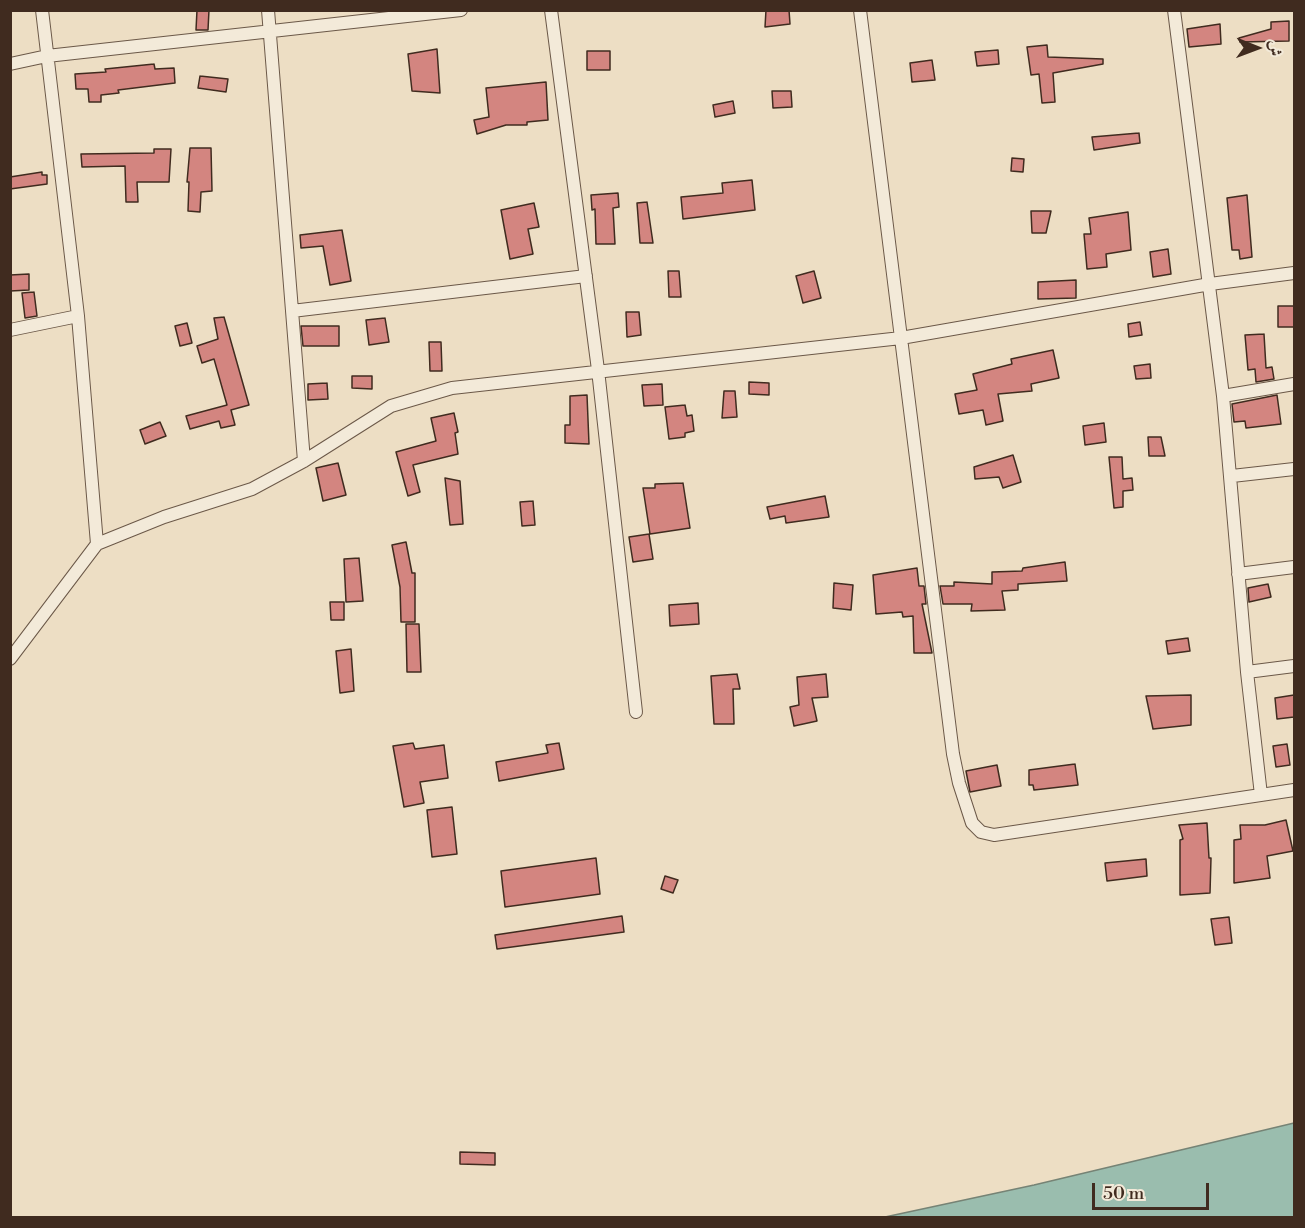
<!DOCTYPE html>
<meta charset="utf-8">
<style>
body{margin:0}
#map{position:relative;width:1305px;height:1228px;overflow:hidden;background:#eddec4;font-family:"Libre Bodoni",Amiri,serif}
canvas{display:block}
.frame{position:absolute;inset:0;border:12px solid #402b1f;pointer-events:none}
.north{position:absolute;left:1227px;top:18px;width:60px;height:60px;-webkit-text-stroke:4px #f3ead9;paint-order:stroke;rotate:91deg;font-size:16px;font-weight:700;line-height:24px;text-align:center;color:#402b1f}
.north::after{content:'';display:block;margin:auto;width:21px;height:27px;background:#402b1f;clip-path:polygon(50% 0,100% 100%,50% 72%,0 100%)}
.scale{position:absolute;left:1092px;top:1183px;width:117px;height:27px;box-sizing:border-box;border:3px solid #402b1f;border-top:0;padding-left:8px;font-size:18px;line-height:21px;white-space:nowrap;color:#402b1f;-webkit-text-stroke:4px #f3ead9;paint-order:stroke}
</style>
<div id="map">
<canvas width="1305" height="1228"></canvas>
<div class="frame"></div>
<div class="north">ش</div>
<div class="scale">50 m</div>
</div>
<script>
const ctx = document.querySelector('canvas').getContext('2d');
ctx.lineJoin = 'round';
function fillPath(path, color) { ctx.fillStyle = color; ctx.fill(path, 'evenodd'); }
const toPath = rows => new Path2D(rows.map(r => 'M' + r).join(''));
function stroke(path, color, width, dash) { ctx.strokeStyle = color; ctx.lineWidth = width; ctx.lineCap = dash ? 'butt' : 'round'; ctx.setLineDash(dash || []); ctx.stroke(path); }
const water = toPath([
 [1294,1123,1294,1217,885,1217,1034,1185,1294,1123]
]);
fillPath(water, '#9abdae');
stroke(water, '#768375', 1.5);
const building = toPath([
 [197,10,209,10,208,30,196,30,197,10],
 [766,10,789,10,790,24,765,27,766,10],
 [1289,21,1289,41,1240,42,1239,38,1271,29,1271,22,1289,21],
 [1220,24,1221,44,1189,47,1187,29,1220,24],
 [1047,45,1048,57,1103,59,1103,64,1053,73,1055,102,1042,103,1039,74,1031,75,1027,47,1047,45],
 [437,49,440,93,412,91,408,54,437,49],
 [998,50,999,64,977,66,975,52,998,50],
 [587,51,610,51,610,70,587,70,587,51],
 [932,60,935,80,912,82,910,63,932,60],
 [154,64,155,69,174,68,175,83,118,90,119,93,101,95,101,102,89,102,88,89,76,89,75,74,106,72,105,69,154,64],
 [200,76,228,79,226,92,198,88,200,76],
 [546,82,548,120,527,122,527,125,506,125,477,134,474,120,489,117,486,88,546,82],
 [772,91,791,91,792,107,773,108,772,91],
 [733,101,735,113,715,117,713,105,733,101],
 [1139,133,1140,143,1094,150,1092,137,1139,133],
 [190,148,211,148,212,191,201,192,200,212,188,211,189,182,187,182,190,148],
 [154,149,171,149,169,182,137,182,138,202,126,202,125,166,82,167,81,154,154,153,154,149],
 [1012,158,1024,159,1023,172,1011,171,1012,158],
 [42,172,42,175,47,175,47,184,10,189,10,177,42,172],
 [752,180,755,210,683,219,681,197,723,193,722,183,752,180],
 [618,193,619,207,613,208,615,244,596,244,595,209,592,210,591,195,618,193],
 [1247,195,1252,257,1240,259,1239,250,1232,250,1227,198,1247,195],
 [647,202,653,243,640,243,637,203,647,202],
 [534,203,539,227,528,229,533,254,510,259,501,210,534,203],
 [1031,211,1051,211,1046,233,1032,233,1031,211],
 [1128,212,1131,250,1106,254,1107,267,1087,269,1084,234,1091,234,1089,218,1128,212],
 [342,230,351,281,330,285,323,246,301,248,300,235,342,230],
 [1168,249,1171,274,1153,277,1150,252,1168,249],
 [668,271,679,271,681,297,669,297,668,271],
 [814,271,821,298,803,303,796,276,814,271],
 [29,274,29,290,10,291,10,275,29,274],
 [1076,280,1076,298,1038,299,1038,282,1076,280],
 [34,292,37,316,25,318,22,293,34,292],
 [1278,306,1294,306,1294,327,1278,327,1278,306],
 [626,312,639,312,641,335,627,337,626,312],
 [224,317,249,405,231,410,235,425,221,428,219,421,190,429,186,416,227,405,214,359,202,363,197,346,218,339,214,318,224,317],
 [385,318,389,342,369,345,366,320,385,318],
 [1140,322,1142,335,1129,337,1128,324,1140,322],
 [187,323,192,343,180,346,175,326,187,323],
 [301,326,339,326,339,346,303,346,301,326],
 [1264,334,1266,368,1272,367,1274,379,1256,382,1255,369,1248,370,1245,335,1264,334],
 [429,342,441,342,442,371,430,371,429,342],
 [1053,350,1059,378,1031,384,1032,391,998,394,1003,421,986,425,983,410,959,414,955,394,977,390,973,374,1012,364,1011,359,1053,350],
 [1150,364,1151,378,1136,379,1134,366,1150,364],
 [352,376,372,376,372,389,352,388,352,376],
 [749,382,769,383,769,395,749,394,749,382],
 [327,383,328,399,308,400,308,384,327,383],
 [662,384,663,405,644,406,642,385,662,384],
 [724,391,735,391,737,417,722,418,724,391],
 [587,395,589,444,565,443,565,425,570,425,570,396,587,395],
 [1277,395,1281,424,1246,428,1245,421,1234,422,1232,404,1277,395],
 [685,405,687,416,692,415,694,431,685,433,685,437,669,439,665,407,685,405],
 [454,413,458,432,455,433,458,454,413,465,420,492,408,496,396,452,436,441,431,418,454,413],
 [160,422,166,436,145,444,140,430,160,422],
 [1104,423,1106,442,1085,445,1083,426,1104,423],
 [1148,437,1161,437,1165,456,1149,456,1148,437],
 [1013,455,1021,482,1003,488,999,477,975,479,974,467,1013,455],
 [1109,457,1122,457,1123,479,1132,478,1133,490,1123,491,1123,507,1114,508,1109,457],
 [338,463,346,495,323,501,316,468,338,463],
 [445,478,460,481,463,524,450,525,445,478],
 [683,483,690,528,650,534,643,488,655,488,655,484,683,483],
 [825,496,829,517,786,523,785,516,770,519,767,507,825,496],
 [533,501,535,525,522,526,520,502,533,501],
 [649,534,653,559,633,562,629,537,649,534],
 [406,542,412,573,415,573,415,622,401,622,400,587,392,545,406,542],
 [359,558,363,601,346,602,344,559,359,558],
 [1065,562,1067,581,1018,584,1018,590,1002,591,1005,610,971,611,972,604,943,604,940,586,954,586,954,582,992,584,992,572,1022,571,1023,568,1065,562],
 [917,568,919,586,924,586,926,604,922,604,932,653,914,653,913,616,903,617,902,612,876,614,873,575,917,568],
 [834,583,853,585,851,610,833,608,834,583],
 [1268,584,1271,597,1249,602,1248,588,1268,584],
 [330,602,344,602,344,620,331,620,330,602],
 [698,603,699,624,670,626,669,605,698,603],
 [406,624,419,624,421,672,407,672,406,624],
 [1188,638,1190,651,1168,654,1166,641,1188,638],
 [351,649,354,691,340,693,336,651,351,649],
 [737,674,740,689,733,689,734,724,714,724,711,676,737,674],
 [826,674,828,697,812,698,817,721,794,726,790,707,799,705,797,677,826,674],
 [1191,695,1191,725,1153,729,1146,696,1191,695],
 [1294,695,1294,717,1277,719,1275,698,1294,695],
 [413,743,415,749,444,745,448,778,420,782,424,803,404,807,393,746,413,743],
 [559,743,564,769,499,781,496,762,548,753,546,745,559,743],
 [1287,744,1290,765,1276,767,1273,746,1287,744],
 [1075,764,1078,785,1034,790,1033,785,1029,785,1029,770,1075,764],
 [997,765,1001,786,970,792,966,771,997,765],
 [452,807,457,854,432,857,427,810,452,807],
 [1286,820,1293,851,1267,856,1270,878,1234,883,1234,840,1241,839,1240,825,1265,825,1286,820],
 [1207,823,1209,858,1211,858,1210,893,1180,895,1180,840,1183,839,1179,825,1207,823],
 [596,858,600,894,505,907,501,871,596,858],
 [1146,859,1147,876,1107,881,1105,863,1146,859],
 [665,876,678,880,673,893,661,889,665,876],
 [622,916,624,932,497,949,495,935,622,916],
 [1229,917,1232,943,1215,945,1211,919,1229,917],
 [460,1152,495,1153,495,1165,460,1164,460,1152]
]);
fillPath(building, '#d38580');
stroke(building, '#402b1f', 1.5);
const street = toPath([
 [42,10,78,316,97,544],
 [268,10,304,461],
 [551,10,598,370,636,712],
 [860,10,953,754,959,783,972,823,981,832,994,835,1294,790],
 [1174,10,1223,396,1247,672,1261,795],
 [10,64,47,56,461,10],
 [292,311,586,276],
 [10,330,78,316],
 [1223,396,1294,384],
 [1232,476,1294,469],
 [1238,574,1294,567],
 [10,659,97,544,164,517,252,489,304,461,391,406,452,388,901,338,1210,284,1294,273],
 [1247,672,1294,666]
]);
stroke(street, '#6b5848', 14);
stroke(street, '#f3ead9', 12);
</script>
